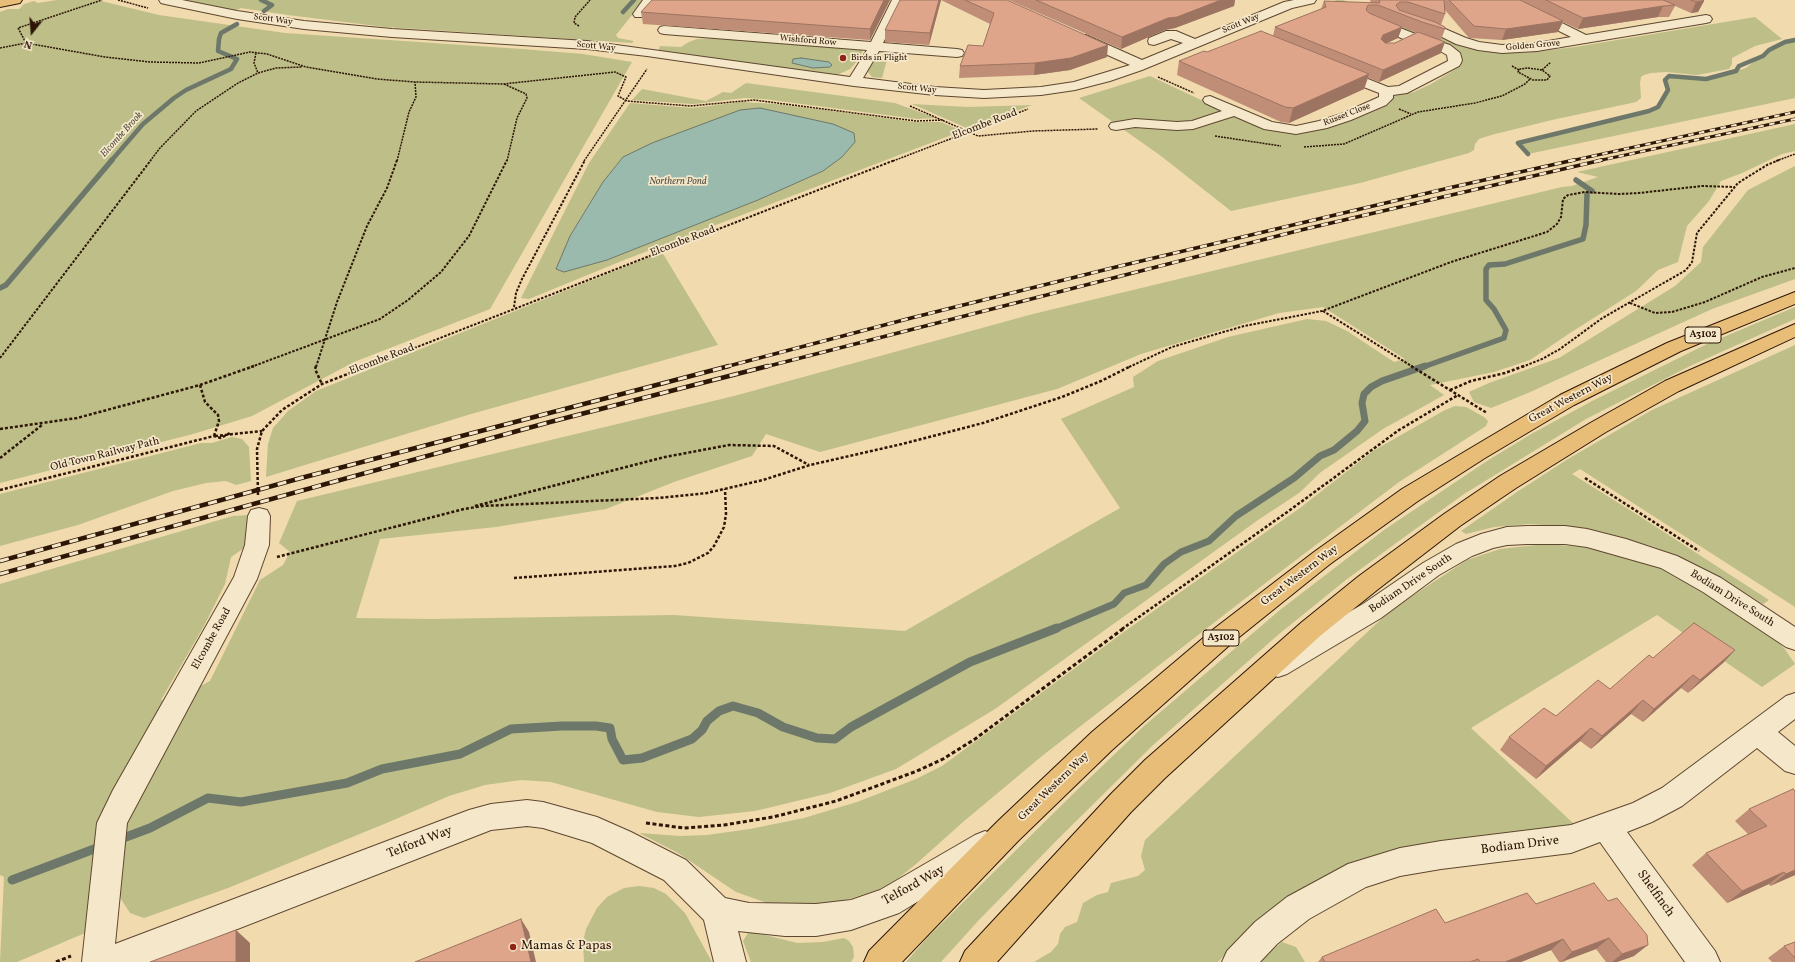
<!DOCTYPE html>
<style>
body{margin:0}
#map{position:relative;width:1795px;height:962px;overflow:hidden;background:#f0daae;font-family:Vollkorn,serif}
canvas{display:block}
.north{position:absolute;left:12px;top:12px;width:40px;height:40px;-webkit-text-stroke:3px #f5e7ca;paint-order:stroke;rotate:197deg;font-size:11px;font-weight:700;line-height:16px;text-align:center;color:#2d1606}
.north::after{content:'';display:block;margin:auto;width:14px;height:18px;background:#2d1606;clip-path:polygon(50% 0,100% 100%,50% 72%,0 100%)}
</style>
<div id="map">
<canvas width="1795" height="962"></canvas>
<div class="north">N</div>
</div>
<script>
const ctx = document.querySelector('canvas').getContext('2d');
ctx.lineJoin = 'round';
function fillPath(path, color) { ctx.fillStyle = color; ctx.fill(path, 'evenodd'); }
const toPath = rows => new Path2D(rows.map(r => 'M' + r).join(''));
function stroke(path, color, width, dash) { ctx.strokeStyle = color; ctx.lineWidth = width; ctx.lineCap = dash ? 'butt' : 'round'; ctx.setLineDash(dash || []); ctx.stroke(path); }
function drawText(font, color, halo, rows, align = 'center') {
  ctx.font = font + ' Vollkorn,serif'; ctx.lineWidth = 3.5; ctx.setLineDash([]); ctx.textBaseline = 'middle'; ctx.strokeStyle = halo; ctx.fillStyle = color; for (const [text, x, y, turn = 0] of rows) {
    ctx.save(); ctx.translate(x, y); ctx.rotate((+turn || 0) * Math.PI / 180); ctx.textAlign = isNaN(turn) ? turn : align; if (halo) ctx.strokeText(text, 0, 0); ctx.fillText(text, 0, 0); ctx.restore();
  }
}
fillPath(toPath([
 [57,0,97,0,159,15,285,33,522,49,583,54,632,62,490,309,354,362,252,416,193,434,0,483,0,12,8,9,19,9,24,4,34,1,38,3],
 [186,0,644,0,616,35,618,38,634,41,632,43,385,27,288,15,241,8,234,11],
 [1336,0,1343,0,1435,33,1501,53,1533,52,1575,47,1755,17,1782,39,1755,46,1732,58,1732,64,1729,69,1697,75,1666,72,1651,73,1644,75,1641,77,1640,83,1641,98,1636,102,1552,120,1491,135,1479,139,1475,144,1474,150,1469,153,1360,183,1231,211,1161,156,1079,98,1150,76,1252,124,1277,131,1303,133,1356,119,1384,107,1390,103,1391,97,1396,95,1414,92,1431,84,1456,69,1462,63,1459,55,1329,4],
 [714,38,863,50,858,60,850,69,837,75,829,75,658,51,660,46,681,47,689,42,697,39],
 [1795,40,1795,98,1528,154,1518,143,1649,111,1658,107,1668,90,1665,80,1669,76,1706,79,1736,71,1746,68,1769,50,1785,42],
 [876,54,888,56,882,78,872,77,868,72],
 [746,83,895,103,936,118,917,119,764,99,745,98,693,104,632,100,642,89,706,101,723,92,731,93],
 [742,102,777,104,915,122,941,122,962,131,624,260,529,299,521,298,589,163,630,103,692,108],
 [623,157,823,171,758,200,607,260,570,236,603,182],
 [912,104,968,107,1032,105,969,129],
 [1795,124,1795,151,1782,154,1742,173,1721,181,1709,201,1687,226,1678,262,1658,270,1636,291,1570,333,1530,360,1494,372,1430,385,1444,395,1383,429,1321,472,1299,493,1258,520,995,709,896,769,830,793,755,811,699,817,657,812,551,782,521,780,485,785,449,796,389,822,228,888,144,918,130,913,121,899,114,878,94,856,85,933,17,962,0,962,4,877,0,875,0,584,233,516,249,515,247,546,231,557,225,584,204,626,161,700,170,702,210,681,260,580,283,565,290,552,279,543,297,501,734,396,1033,314,1562,187,1572,186,1598,177,1577,172],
 [1323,307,1405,359,1394,362,1347,331,1326,321,1307,319,1228,337,1158,361,1133,377,1134,387,1061,419,1120,508,905,631,674,615,430,619,356,618,380,539,496,527,606,509,674,482,752,456,766,434,820,452,1057,389,1141,354,1279,313],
 [1795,166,1795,279,1712,309,1528,393,1491,408,1474,402,1469,392,1489,383,1559,358,1675,286,1701,262,1703,247,1748,190],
 [662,252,718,345,471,414,266,477,268,444,273,428,288,411,316,391],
 [1795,307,1795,319,1692,365,1586,419,1464,494,1403,538,1347,579,1279,634,1152,746,1057,840,978,921,941,962,906,962,927,938,1074,793,1144,726,1280,610,1384,530,1487,461,1533,433,1594,400,1707,344],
 [1795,345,1795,607,1580,469,1572,474,1633,512,1769,600,1763,604,1705,570,1677,556,1654,547,1598,531,1573,527,1529,524,1494,527,1466,534,1461,531,1517,492,1568,459,1652,410],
 [1455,406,1466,407,1484,417,1488,421,1486,426,1399,482,1251,594,1042,756,963,822,916,864,896,880,880,889,834,904,773,905,736,892,678,853,639,833,680,836,707,835,750,829,804,818,857,802,916,779,942,766,1128,629,1300,508,1373,451,1445,410],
 [232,437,242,439,249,447,251,481,236,485,226,481,206,483,173,491,78,525,0,546,0,494,162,453,201,443,212,443],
 [1546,544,1594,548,1669,571,1770,634,1784,648,1795,664,1762,687,1657,615,1471,728,1574,824,1332,874,1288,898,1265,916,1245,932,1218,962,1034,962,1051,952,1058,944,1060,934,1065,927,1077,922,1083,903,1097,895,1108,892,1111,883,1138,876,1145,870,1141,856,1145,840,1391,610,1467,560,1500,549],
 [639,886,654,888,666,894,685,913,712,962,584,962,583,942,586,929,597,908,607,897,624,888],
 [753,932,797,943,823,942,844,938,849,941,853,947,854,957,851,962,751,962,743,941,748,933],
 [1282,942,1296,947,1305,962,1261,962,1267,954]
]), '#bdbe88');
const water = toPath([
 [801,58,829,62,832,65,830,67,813,68,792,63,793,59,801,58],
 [760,108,833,124,854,133,855,142,842,157,823,171,758,200,607,260,564,272,556,269,570,236,603,182,623,157,652,143,740,110,760,108]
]);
fillPath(water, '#9abaad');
stroke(water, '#6e786a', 1);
stroke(toPath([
 [261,0,272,5,264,11],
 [623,12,634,0],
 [1528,154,1518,143,1649,111,1658,107,1668,90,1665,80,1669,76,1706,79,1736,71,1739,66,1763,56,1769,50,1785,42,1795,40],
 [111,161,143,124,174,98,186,90,231,69,237,59,218,51,219,39,221,33,237,24]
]), '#6e786a', 4.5);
stroke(toPath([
 [1576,180,1592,191],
 [0,288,6,285,112,160],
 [1423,367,1504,338,1506,330,1494,309,1486,300,1486,269,1489,265,1505,264,1583,239,1586,225,1587,194]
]), '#6e786a', 5.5);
stroke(toPath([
 [1055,629,1114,604,1124,593,1146,585,1164,564,1181,552,1209,541,1236,516,1294,478,1320,456,1334,450,1357,431,1365,421,1362,403,1364,394,1371,387,1382,381,1425,366]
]), '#6e786a', 7);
stroke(toPath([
 [118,840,150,828,208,798,241,802,347,783,382,769,460,754,511,729,562,726,596,726,610,728,612,739,623,760,642,758,692,739,702,730,707,721,719,711,733,706,758,713,783,727,817,738,835,739,851,727,970,662,1057,628],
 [12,880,102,846]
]), '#6e786a', 9);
const minor = toPath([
 [159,0,182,0,237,11,304,21,392,29,587,41,850,77,867,50,664,34,660,33,658,30,660,27,664,26,871,42,892,0,904,0,883,43,957,49,962,50,964,53,962,56,957,57,879,51,863,78,935,87,984,90,1041,87,1074,82,1130,65,1076,41,1075,38,1076,35,1086,35,1142,60,1183,43,1171,39,1154,45,1149,44,1148,41,1149,38,1166,31,1176,31,1195,39,1284,2,1294,0,1316,0,1314,3,1292,8,1142,70,1110,81,1075,90,1041,95,984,98,935,95,854,86,647,56,587,49,392,37,304,29,237,19,165,4,161,3,159,0],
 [643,0,655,0,643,17,635,17,633,14,643,0],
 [1501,0,1516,0,1586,35,1706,15,1710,16,1712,19,1710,22,1706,23,1537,51,1502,53,1478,50,1456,44,1432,32,1430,29,1432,26,1436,25,1466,38,1479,42,1502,45,1537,43,1571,37,1503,3,1501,0],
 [1372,17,1418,35,1450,45,1460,53,1462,60,1461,63,1459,66,1407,93,1393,95,1393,98,1386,105,1351,120,1327,128,1296,134,1264,129,1234,116,1193,129,1177,130,1135,127,1116,130,1111,129,1109,126,1111,123,1135,119,1177,122,1192,121,1222,111,1205,103,1203,100,1205,97,1210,96,1272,122,1296,126,1319,121,1341,114,1379,97,1379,93,1333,75,1331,72,1333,69,1343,69,1388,87,1399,86,1448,61,1447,55,1440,51,1408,41,1368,24,1366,21,1368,18,1372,17],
 [259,508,267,510,270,516,269,545,257,579,127,823,115,944,469,810,491,804,527,800,543,802,597,817,631,832,686,860,725,898,749,903,816,904,851,900,880,890,975,835,985,831,995,835,1000,845,995,855,899,913,851,930,816,936,785,936,738,931,746,962,714,962,704,920,664,880,592,843,543,828,527,826,491,830,153,962,82,962,97,823,113,790,234,577,245,545,248,516,251,510,259,508],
 [1527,526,1565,526,1587,529,1626,539,1677,556,1721,578,1795,627,1795,650,1786,647,1703,592,1661,568,1587,547,1565,544,1527,544,1507,545,1493,548,1472,556,1439,575,1381,618,1287,674,1278,677,1269,674,1265,666,1269,658,1363,604,1423,563,1456,544,1481,534,1507,527,1527,526],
 [1795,693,1795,719,1778,732,1795,746,1795,774,1785,771,1757,748,1682,806,1652,822,1627,832,1715,951,1720,962,1685,962,1600,842,1571,853,1441,869,1400,876,1366,887,1309,919,1277,944,1260,962,1222,962,1227,951,1255,922,1287,897,1348,864,1400,848,1441,841,1571,825,1633,803,1662,788,1786,696,1795,693]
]);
const major = toPath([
 [0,0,22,0,20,3,0,7,0,0],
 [1795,292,1795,304,1681,351,1574,405,1485,458,1418,501,1330,564,1233,642,1112,750,1018,841,902,962,864,962,869,951,998,821,1092,732,1215,628,1314,552,1402,489,1560,395,1667,343,1795,292],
 [1795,324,1795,337,1679,391,1606,432,1516,488,1460,526,1377,590,1320,636,1165,778,1131,812,997,962,960,962,965,951,1111,794,1145,760,1302,622,1359,576,1444,514,1500,476,1592,422,1665,381,1795,324]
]);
stroke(minor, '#5e4730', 2);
stroke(major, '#2d1606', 2);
stroke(toPath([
 [118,0,148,8],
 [579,26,574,23,575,17,590,0],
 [26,43,18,28,102,0],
 [0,48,26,43,105,57,150,62,199,63,250,52,267,54,306,67,377,79,415,82,503,84,615,72,626,77,618,96,627,101,690,106,754,100,916,121,944,120],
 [256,53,254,63,258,73],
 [1512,66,1519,70],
 [1528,68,1542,70,1550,76,1547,80,1533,80,1518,72,1520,69,1528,68],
 [1542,70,1551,62],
 [1158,77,1194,93],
 [504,84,526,94,527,98,517,118,507,161],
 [910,106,978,136,1033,131,1098,129],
 [1399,109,1411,114],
 [1215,136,1281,146],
 [1304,147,1344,144,1418,112,1475,103,1502,96,1525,84,1530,79],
 [150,161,160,148,196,111,238,83,258,73,276,68,302,67],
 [397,161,409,112,416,97,415,82],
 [584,161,647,69],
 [893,161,1028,109],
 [1776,161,1795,154]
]), '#2d1606', 1.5, [2, 1]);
stroke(toPath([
 [1630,303,1655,313,1672,312,1705,302,1762,277,1795,268],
 [514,307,516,293,522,279,585,160],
 [1323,311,1413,367],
 [0,358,151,160],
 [251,367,380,319,408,300,441,272,469,236,507,160],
 [316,367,337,302,367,226,387,188,397,160],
 [366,367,895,160],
 [1129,367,1172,347,1244,326,1322,311,1451,262,1547,232,1557,224,1561,217,1563,199,1568,195,1585,192,1619,194,1639,193,1702,186,1735,187],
 [1522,367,1542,359,1560,349,1601,319,1686,270,1692,262,1697,233,1738,183,1767,165,1779,160]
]), '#2d1606', 2, [2.5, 1.5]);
stroke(toPath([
 [316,366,315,369,322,384],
 [1411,366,1487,413],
 [200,385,205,402,218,415,219,421,214,436],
 [1450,390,1471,381,1505,373,1524,366],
 [0,429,77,418,200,385,254,366],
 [215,436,262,431],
 [0,458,42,425],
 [1585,478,1699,551],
 [0,490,214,436,221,438,230,433],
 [258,495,257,449,262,431,282,410,322,384,368,366],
 [475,506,665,457,729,445,774,446,809,465],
 [277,557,464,509,482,506,658,498,707,493,763,480,810,465,902,444,983,423,1062,397,1101,381,1131,366],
 [514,578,675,566,688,563,708,553,714,546,724,527,726,514,725,489],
 [1122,629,1290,510,1399,430,1458,395]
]), '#2d1606', 2.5, [3, 2]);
stroke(toPath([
 [646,823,684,828,724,825,773,817,836,801,917,771,943,759,975,739,1124,628],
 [56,962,71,956]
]), '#2d1606', 3, [4, 2.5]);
fillPath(minor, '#f5e7ca');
fillPath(major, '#e8bd77');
const railFar2 = toPath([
 [1570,161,1795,112],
 [1597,161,1795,119]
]);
const railFar1 = toPath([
 [725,367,911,318,1116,267,1453,187,1574,160],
 [765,367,1301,230,1602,160]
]);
const rail = toPath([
 [0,561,301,478,729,366],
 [0,574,550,422,768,366]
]);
stroke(railFar2, '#2d1606', 3);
stroke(railFar1, '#2d1606', 3.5);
stroke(rail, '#2d1606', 4.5);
stroke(railFar2, '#f5e7ca', 2, [5.5]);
stroke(railFar1, '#f5e7ca', 2.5, [7]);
stroke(rail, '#f5e7ca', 3, [9]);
fillPath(toPath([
 [652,0,890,0,870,40,643,24,641,12],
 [900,0,1007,0,1107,57,1070,70,1034,75,959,78,960,66,983,46,990,24,941,0,929,45,885,42,885,30],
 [1009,0,1235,0,1234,6,1175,28,1165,30,1121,49],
 [1370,0,1701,0,1704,1,1698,12,1691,13,1675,6,1669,17,1658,17,1578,29,1563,22,1558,32,1502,40,1469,38,1445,10,1445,14,1441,25,1445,29,1441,40,1441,53,1379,82,1368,78,1364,89,1289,123,1281,122,1177,75,1179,61,1207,52,1273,36,1275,27,1321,9,1324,1,1371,3],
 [1402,27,1417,33,1395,43,1387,43,1398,38],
 [1735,650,1723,663,1688,693,1681,688,1643,722,1631,714,1591,749,1580,741,1536,779,1500,750,1509,737,1556,716,1610,689,1653,658],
 [1795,791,1795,875,1770,886,1769,884,1727,903,1692,865,1706,853,1748,834,1735,821,1749,809],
 [1594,883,1634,956,1617,962,1606,962,1596,949,1562,962,1559,962,1551,950,1521,962,1318,962,1322,957,1445,923,1536,904],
 [1795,942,1795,962,1772,962,1768,958,1784,946]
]), '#c08e77');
fillPath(toPath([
 [884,0,890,0,870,40,870,29],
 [939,0,941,0,929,45,930,33],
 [1221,0,1235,0,1234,6,1175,28,1165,30,1121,49,1122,37,1168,18],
 [1704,1,1698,12,1691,13,1696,2],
 [1663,6,1658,17,1578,29,1583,18],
 [1563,21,1558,32,1502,40,1506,29],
 [1402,27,1398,38,1380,46,1383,35],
 [1445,42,1441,53,1379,82,1383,70],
 [1108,45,1107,57,1070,70,1034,75,1035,63],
 [1369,74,1364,89,1289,123,1293,108],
 [1735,650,1723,663,1688,693,1700,680],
 [1693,675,1681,688,1643,722,1654,709],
 [1643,700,1631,714,1591,749,1602,736],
 [1591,728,1580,741,1536,779,1546,766],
 [1795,870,1795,875,1770,886,1786,874],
 [1784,872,1769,884,1727,903,1742,891],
 [521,919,529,932,536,962,531,962],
 [236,930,250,943,250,962,236,962],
 [1609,938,1596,949,1561,962,1572,952],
 [1563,939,1551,950,1521,962,1505,962],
 [1648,945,1634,956,1617,962,1612,962,1622,954]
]), '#9c7461');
const building = toPath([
 [652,0,884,0,870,29,641,12,652,0],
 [900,0,939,0,930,33,885,30,900,0],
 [965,0,1007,0,1108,45,1071,58,1035,63,960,66,968,45,983,46,994,13,965,0],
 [1036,0,1221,0,1177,17,1168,18,1122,37,1036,0],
 [1379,0,1444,0,1445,14,1408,2,1400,2,1396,5,1399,10,1435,22,1445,27,1445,29,1422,22,1378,5,1368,5,1366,10,1369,13,1402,27,1383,35,1381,39,1385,43,1395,43,1418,32,1445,42,1383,70,1275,27,1326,7,1324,1,1380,3,1379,0],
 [1449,0,1520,0,1563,21,1506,29,1474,26,1449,0],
 [1546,0,1663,0,1675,5,1663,6,1583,18,1546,0],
 [1691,0,1701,0,1704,1,1696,2,1691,0],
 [1261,31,1369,74,1293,108,1285,107,1179,61,1204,51,1207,52,1261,31],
 [1694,623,1735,650,1700,680,1693,675,1654,709,1643,700,1602,736,1591,728,1546,766,1509,737,1544,708,1556,716,1598,680,1610,689,1649,655,1653,658,1694,623],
 [1793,789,1795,791,1795,870,1786,874,1784,872,1742,891,1706,853,1767,826,1749,809,1793,789],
 [1594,883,1608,901,1617,898,1647,935,1648,945,1622,954,1609,938,1572,952,1563,939,1505,962,1480,962,1478,959,1470,962,1325,962,1322,957,1436,909,1445,923,1527,893,1536,904,1594,883],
 [521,919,531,962,415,962,521,919],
 [236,930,236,962,150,962,236,930],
 [1795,942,1795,958,1784,946,1795,942]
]);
fillPath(building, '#dfa58a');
stroke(building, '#9c7461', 1);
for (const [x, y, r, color] of [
 [843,58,4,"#8f2418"],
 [513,947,4,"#8f2418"]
]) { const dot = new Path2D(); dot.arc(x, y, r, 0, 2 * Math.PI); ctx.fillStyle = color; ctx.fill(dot); stroke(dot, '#f5e7ca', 1.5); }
drawText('9px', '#2d1606', '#f5e7ca', [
 ["Scott Way",273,20,8],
 ["Scott Way",1241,24,-22],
 ["Wishford Row",808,41,5],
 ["Golden Grove",1533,46,-5],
 ["Scott Way",596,47,6],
 ["Scott Way",917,89,6],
 ["Russet Close",1347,115,-21]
]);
drawText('9px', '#2d1606', '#f5e7ca', [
 ["Birds in Flight",851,58]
], 'left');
drawText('italic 10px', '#534f40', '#f5e7ca', [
 ["Elcombe Brook",122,135,-48],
 ["Northern Pond",678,182]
]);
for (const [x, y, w] of [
 [1703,335,36],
 [1221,638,36]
]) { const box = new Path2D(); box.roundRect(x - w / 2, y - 8, w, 16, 3); ctx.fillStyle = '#f5e7ca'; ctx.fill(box); stroke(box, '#2d1606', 1); }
drawText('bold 10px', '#2d1606', null, [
 ["A3102",1703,335],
 ["A3102",1221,638]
]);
drawText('11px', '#2d1606', '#f5e7ca', [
 ["Elcombe Road",985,125,-21],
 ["Elcombe Road",683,242,-21],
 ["Elcombe Road",382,360,-21],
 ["Great Western Way",1571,399,-28],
 ["Old Town Railway Path",105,455,-14],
 ["Great Western Way",1300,576,-37],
 ["Bodiam Drive South",1411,584,-34],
 ["Bodiam Drive South",1732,599,32],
 ["Elcombe Road",212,639,-61],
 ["Great Western Way",1054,787,-44]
]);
drawText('13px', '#2d1606', '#f5e7ca', [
 ["Telford Way",420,843,-21],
 ["Bodiam Drive",1520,846,-7],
 ["Telford Way",914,886,-29],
 ["Shelfinch",1655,894,54]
]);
drawText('13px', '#2d1606', '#f5e7ca', [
 ["Mamas & Papas",521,947]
], 'left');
</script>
